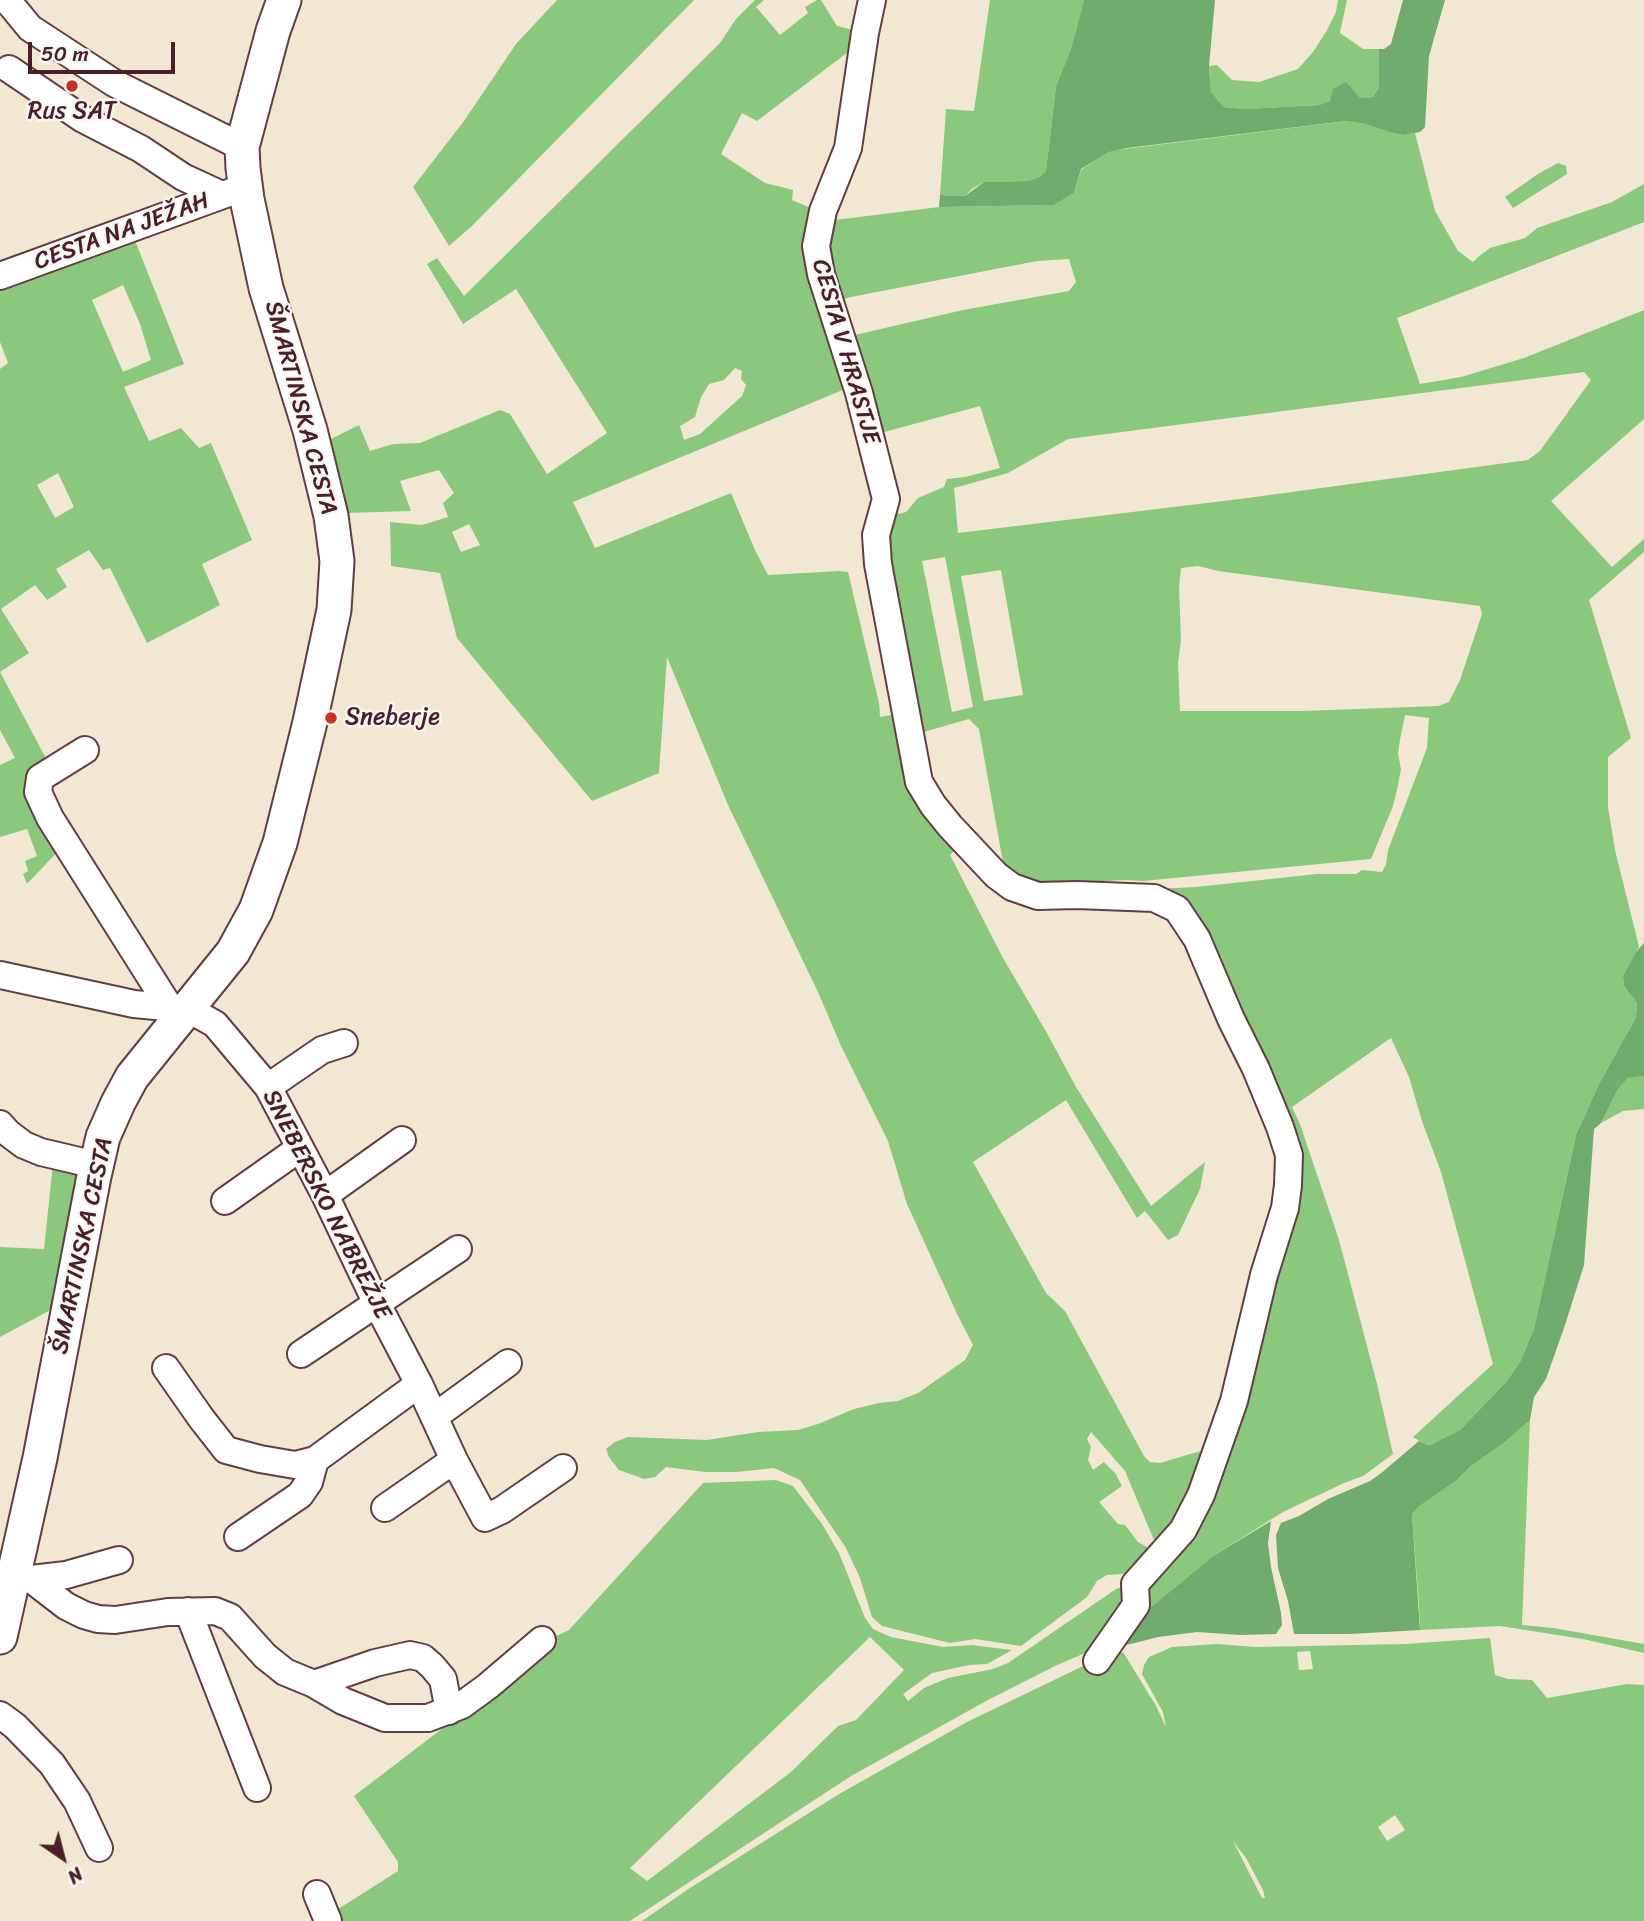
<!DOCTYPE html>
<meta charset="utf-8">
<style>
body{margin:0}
#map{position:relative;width:1644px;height:1921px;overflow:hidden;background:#f2e7d2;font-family:Sriracha,sans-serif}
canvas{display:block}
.north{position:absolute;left:28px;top:1823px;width:70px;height:70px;-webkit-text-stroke:5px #f6f6f2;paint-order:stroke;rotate:145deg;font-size:19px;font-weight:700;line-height:28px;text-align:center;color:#4a1f2b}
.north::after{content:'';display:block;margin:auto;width:24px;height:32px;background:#4a1f2b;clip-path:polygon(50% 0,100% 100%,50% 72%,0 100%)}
.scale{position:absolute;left:28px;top:42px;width:147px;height:32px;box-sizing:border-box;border:4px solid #4a1f2b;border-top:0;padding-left:9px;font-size:21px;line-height:24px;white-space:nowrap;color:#4a1f2b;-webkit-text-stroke:5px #f6f6f2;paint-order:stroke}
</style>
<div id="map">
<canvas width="1644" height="1921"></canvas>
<div class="north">N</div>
<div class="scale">50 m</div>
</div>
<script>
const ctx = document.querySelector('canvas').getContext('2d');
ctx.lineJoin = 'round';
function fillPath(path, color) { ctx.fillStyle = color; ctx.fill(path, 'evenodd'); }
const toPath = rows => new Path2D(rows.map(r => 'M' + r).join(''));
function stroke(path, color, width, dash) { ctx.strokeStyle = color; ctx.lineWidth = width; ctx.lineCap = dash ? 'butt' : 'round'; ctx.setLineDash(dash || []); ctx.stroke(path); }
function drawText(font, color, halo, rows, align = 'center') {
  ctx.font = font + ' Sriracha,sans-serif'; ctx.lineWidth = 5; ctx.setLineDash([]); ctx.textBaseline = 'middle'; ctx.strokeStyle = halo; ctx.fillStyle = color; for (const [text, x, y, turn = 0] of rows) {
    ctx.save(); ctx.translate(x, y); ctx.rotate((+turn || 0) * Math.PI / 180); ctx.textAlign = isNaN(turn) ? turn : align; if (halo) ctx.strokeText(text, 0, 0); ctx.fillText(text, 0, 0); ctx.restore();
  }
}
fillPath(toPath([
 [557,0,694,0,473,225,449,246,413,187,464,121,516,44],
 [755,0,764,0,756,7,780,35,808,13,805,7,817,0,821,0,837,26,849,29,859,37,856,46,757,121,742,113,721,154,765,183,793,190,792,200,818,211,850,387,573,502,595,548,731,493,755,550,768,575,840,571,848,572,879,703,880,717,902,713,960,845,950,855,1003,958,1048,1035,1076,1087,1151,1206,1205,1162,1200,1189,1178,1235,1168,1240,1145,1211,1137,1218,1066,1100,973,1162,1046,1293,1065,1311,1144,1456,1150,1462,1160,1463,1214,1447,1197,1489,1156,1545,1125,1471,1091,1432,1087,1439,1091,1447,1088,1460,1093,1470,1104,1462,1115,1473,1122,1486,1099,1502,1118,1524,1125,1525,1138,1542,1147,1547,1153,1558,1139,1573,1107,1575,1097,1581,1087,1597,1021,1646,975,1639,950,1643,882,1626,872,1617,860,1578,846,1548,800,1480,774,1468,736,1472,705,1472,666,1467,655,1477,644,1479,619,1470,609,1457,606,1449,615,1442,628,1437,707,1440,758,1432,798,1430,818,1424,854,1409,879,1403,898,1401,918,1393,965,1360,973,1345,958,1316,907,1204,888,1141,841,1046,818,992,728,805,667,657,659,773,592,801,457,638,440,573,391,566,390,522,422,525,448,517,443,503,454,493,439,470,400,481,411,511,346,513,327,441,359,425,370,451,393,444,420,443,500,410,510,414,547,474,607,433,516,289,463,324,427,264,437,258,464,296,720,43,736,19],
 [735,368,742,371,741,379,746,385,742,396,700,434,684,440,680,426,695,417,701,397,709,384,724,380],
 [469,524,480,545,461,552,452,532],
 [990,0,1084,0,1071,49,1056,86,1046,171,1039,177,1028,181,984,182,972,189,965,196,940,195,946,109,974,111],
 [1338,0,1347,0,1340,33,1363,49,1379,49,1379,87,1373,97,1330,101,1319,105,1245,109,1224,107,1211,92,1209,66,1217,65,1232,80,1259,82,1298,69,1313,52,1326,32,1336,12],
 [1347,121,1365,124,1392,133,1403,135,1415,133,1435,211,1458,251,1473,262,1478,257,1490,248,1525,238,1537,228,1612,202,1644,184,1644,222,1397,318,1420,384,1461,377,1524,358,1644,310,1644,419,1551,501,1612,567,1644,539,1644,552,1589,600,1631,738,1608,757,1608,807,1615,850,1639,947,1623,976,1624,986,1637,1003,1636,1017,1598,1086,1576,1135,1534,1329,1520,1362,1506,1382,1460,1430,1429,1447,1413,1437,1493,1364,1441,1172,1422,1121,1409,1077,1391,1038,1292,1107,1300,1124,1339,1240,1377,1384,1393,1454,1363,1476,1344,1483,1283,1512,1213,1556,1151,1607,1139,1609,1154,1575,1188,1531,1292,1155,1157,889,1196,887,1317,874,1356,874,1362,870,1382,872,1386,865,1388,850,1427,748,1429,718,1405,715,1400,740,1398,754,1401,769,1398,785,1393,806,1371,859,1143,881,1125,880,1035,885,1006,879,979,729,969,719,917,734,882,561,894,508,899,514,906,512,918,498,944,487,947,479,965,477,1000,468,980,406,877,434,846,337,963,310,1069,291,1076,282,1069,259,1037,261,851,297,836,301,829,279,827,221,939,207,1054,205,1074,193,1081,170,1108,151],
 [1584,372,1591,380,1540,451,1528,460,1240,499,958,533,954,488,1008,473,1068,439],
 [945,557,973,707,952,712,922,561],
 [1198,566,1218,571,1480,606,1482,614,1460,680,1449,702,1438,706,1303,711,1180,711,1178,663,1181,640,1179,587,1181,568],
 [1001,570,1023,695,984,701,961,576],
 [1558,163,1566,166,1567,174,1513,208,1505,197,1538,174],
 [134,238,184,364,124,387,149,441,181,428,199,448,211,443,252,540,202,564,220,605,147,643,110,568,103,570,89,550,56,569,67,587,47,600,35,585,1,609,29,653,0,672,0,369,8,363,0,342,0,281],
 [123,285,140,324,151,360,123,372,92,300],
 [58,473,74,507,55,518,37,485],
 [0,672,49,764,37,777,62,847,27,884,23,874,28,871,25,861,37,856,27,829,0,837,0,765,15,758,0,730],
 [1644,1076,1644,1109,1623,1111,1601,1123,1618,1089,1628,1078],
 [53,1164,81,1169,58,1306,0,1337,0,1247,44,1249],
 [1530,1420,1522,1625,1553,1628,1644,1644,1644,1653,1583,1639,1500,1626,1420,1630,1419,1606,1412,1514,1421,1505,1456,1481,1470,1467,1505,1442],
 [776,1480,793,1486,822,1524,839,1553,865,1618,873,1629,891,1637,943,1647,972,1645,1012,1650,987,1664,969,1665,932,1673,903,1694,908,1701,924,1688,948,1678,993,1669,1008,1663,1116,1589,1128,1585,1134,1592,1092,1650,1055,1666,988,1700,851,1776,630,1921,335,1921,332,1913,398,1871,398,1862,354,1796,481,1699,550,1639,569,1630,703,1483],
 [870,1637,904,1670,856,1720,838,1726,791,1772,647,1881,630,1868],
 [1490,1638,1495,1675,1508,1679,1532,1680,1547,1698,1627,1684,1644,1685,1644,1921,642,1921,690,1888,839,1794,967,1722,1081,1667,1123,1652,1155,1704,1166,1727,1163,1712,1142,1674,1144,1665,1149,1657,1172,1647,1217,1644,1256,1647,1405,1644],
 [1310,1651,1313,1669,1299,1670,1297,1652],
 [1395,1815,1405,1830,1387,1841,1378,1827],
 [1233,1841,1246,1858,1263,1890,1265,1898,1262,1898]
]), '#8ac87e');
fillPath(toPath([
 [1084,0,1215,0,1209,66,1211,92,1224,107,1245,109,1319,105,1330,101,1333,89,1346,82,1360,98,1373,97,1379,87,1379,49,1384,49,1391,44,1403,0,1445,0,1429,56,1425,127,1420,132,1403,135,1392,133,1365,124,1346,121,1127,148,1108,152,1081,169,1074,193,1054,205,939,207,940,195,965,196,984,182,1028,181,1039,177,1046,171,1056,86,1071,49],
 [1644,943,1644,1076,1628,1078,1618,1089,1601,1123,1594,1129,1584,1265,1565,1325,1546,1379,1534,1397,1530,1420,1505,1442,1470,1467,1456,1481,1421,1505,1412,1514,1420,1630,1350,1634,1294,1634,1288,1601,1278,1568,1276,1535,1281,1523,1299,1516,1328,1499,1370,1481,1380,1474,1419,1441,1429,1446,1460,1430,1506,1382,1520,1362,1534,1329,1576,1135,1598,1086,1636,1017,1637,1003,1624,986,1623,976,1636,952],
 [1271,1521,1268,1543,1271,1567,1281,1613,1282,1625,1276,1634,1240,1635,1197,1632,1158,1637,1115,1648,1139,1609,1151,1607,1213,1556]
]), '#6fac6d');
const minor = toPath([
 [7,0,30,28,114,83,242,147],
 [872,0,865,33,848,148,823,211,816,246,821,274,859,393,886,499,876,535,878,564,919,782,933,805,950,826,996,875,1012,887,1038,896,1077,895,1154,898,1177,909,1197,939,1231,1019,1256,1069,1280,1127,1289,1155,1288,1185,1285,1208,1264,1275,1234,1401,1201,1495,1183,1530,1135,1584,1136,1605,1097,1661],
 [9,69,83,119,141,149,183,177,222,195],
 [0,276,245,187],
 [85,750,40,778,38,792,50,818,170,1008],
 [0,975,134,1004,188,1009,215,1024,268,1087,325,1195,377,1304,419,1384,454,1460,485,1518,502,1510,563,1468],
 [268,1087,322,1050,344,1043],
 [0,1124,8,1133,24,1145,41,1152,96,1165],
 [325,1195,402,1140],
 [225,1201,300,1148],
 [301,1354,458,1249],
 [166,1368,201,1418,226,1450,260,1459,295,1465,315,1460,419,1384],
 [434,1417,508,1363],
 [385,1508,454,1460],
 [238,1537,300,1495,309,1482,315,1460],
 [23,1576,31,1579,66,1575,119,1560],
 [31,1579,66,1606,84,1615,98,1619,115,1620,168,1612,215,1611,230,1617,265,1656,285,1672,314,1684,343,1701,385,1718,428,1718,462,1705,488,1686,542,1640],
 [188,1611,257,1788],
 [314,1684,375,1663,410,1655,423,1658,432,1666,443,1679,449,1711],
 [0,1715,15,1726,52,1764,77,1801,99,1848],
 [317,1894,328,1921]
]);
const major = toPath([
 [0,1637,40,1458,94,1176,103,1137,118,1103,132,1077,233,952,256,910,280,843,310,722,334,610,337,561,331,516,310,430,266,288,247,199,243,168,242,147,273,31,284,0]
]);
stroke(minor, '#633d44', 30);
stroke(major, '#633d44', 37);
stroke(minor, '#fff', 26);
stroke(major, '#fff', 33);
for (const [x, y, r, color] of [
 [72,86,7,"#c8321e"],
 [331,718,7,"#c8321e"]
]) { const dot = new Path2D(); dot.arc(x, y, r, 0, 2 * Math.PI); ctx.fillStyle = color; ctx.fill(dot); stroke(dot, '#f6f6f2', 2.5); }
drawText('24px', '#4a1f2b', '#f6f6f2', [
 ["Rus SAT",72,112],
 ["Sneberje",345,718,"left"]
]);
drawText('24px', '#4a1f2b', '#f6f6f2', [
 ["CESTA NA JEŽAH",122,232,-20],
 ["CESTA V HRASTJE",845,352,74],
 ["ŠMARTINSKA CESTA",300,408,75],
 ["SNEBERSKO NABREŽJE",326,1205,63],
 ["ŠMARTINSKA CESTA",83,1246,-78]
]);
</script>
